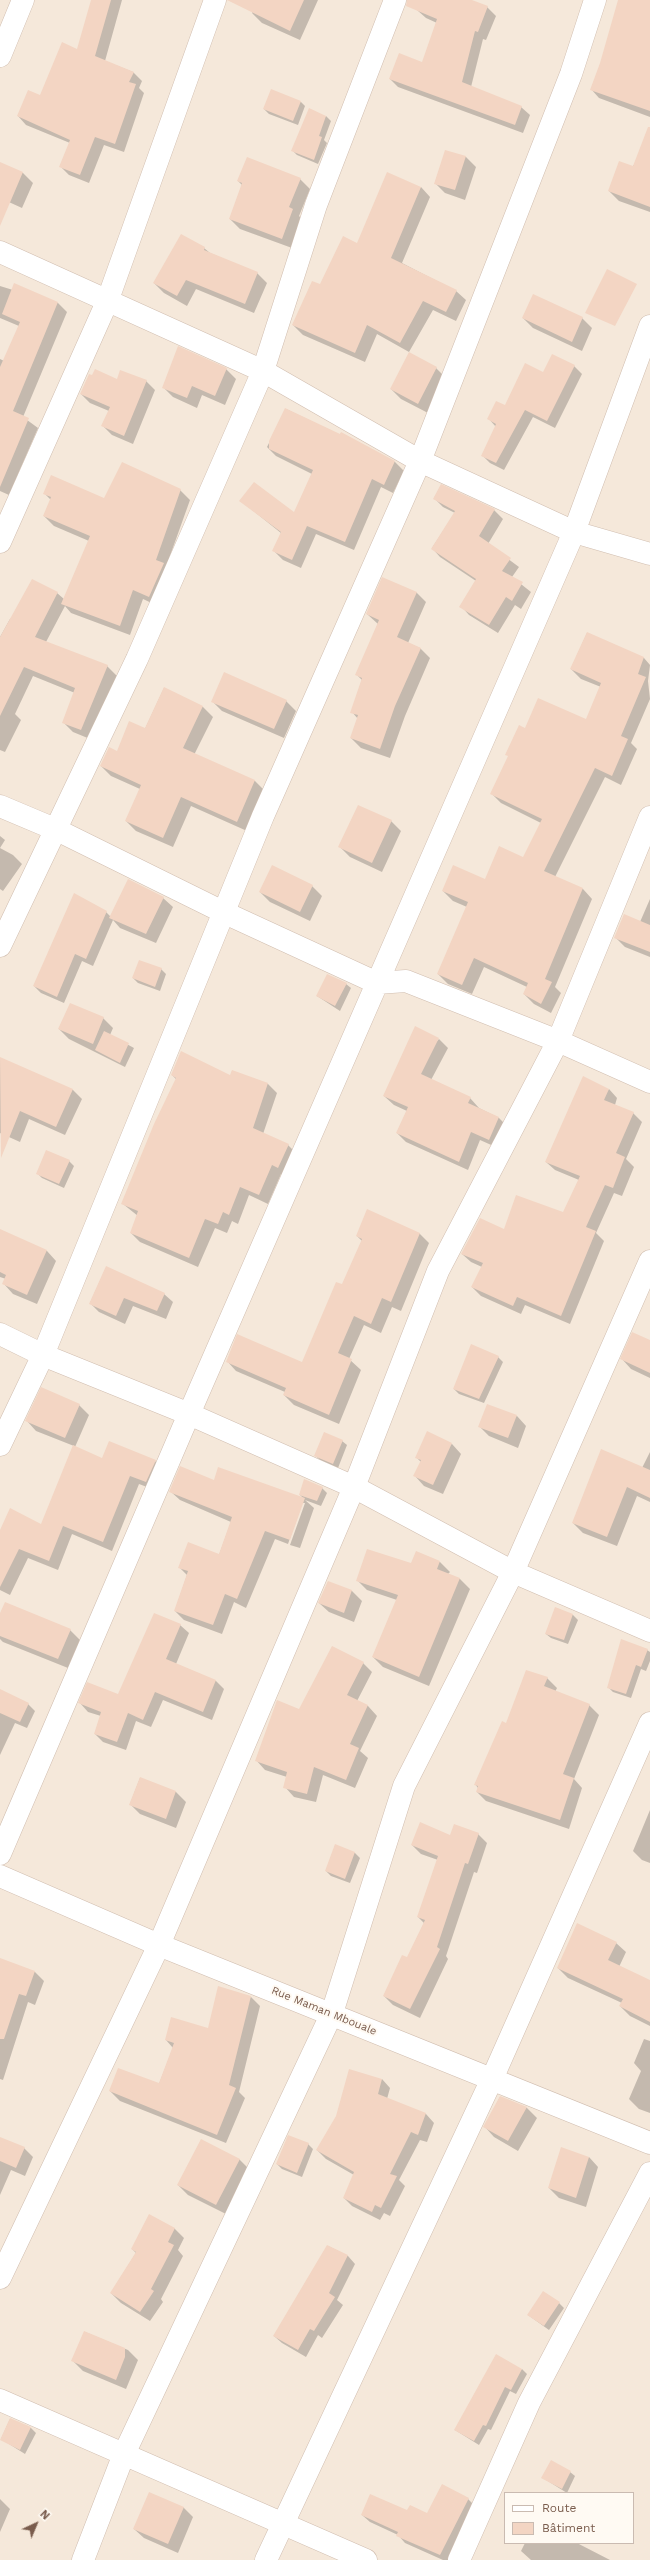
<!DOCTYPE html>
<meta charset="utf-8">
<style>
body{margin:0}
#map{position:relative;width:650px;height:2560px;overflow:hidden;background:#fdf6ec;font-family:"Work Sans",sans-serif}
canvas{display:block}
.legend{position:absolute;left:504px;top:2492px;width:130px;height:52px;box-sizing:border-box;background:#fffaf3;border:1px solid #cabbb1;margin:0;padding:5px 7px;list-style:none;font-size:12px;color:#7a5c4d}
.legend li{display:flex;align-items:center;gap:8px;height:20px}
.legend b{width:20px;border:1px solid #cabbb1}
.north{position:absolute;left:16px;top:2504px;width:40px;height:40px;-webkit-text-stroke:3px #fffaf3;paint-order:stroke;rotate:44deg;font-size:11px;font-weight:700;line-height:16px;text-align:center;color:#7a5c4d}
.north::after{content:'';display:block;margin:auto;width:14px;height:18px;background:#7a5c4d;clip-path:polygon(50% 0,100% 100%,50% 72%,0 100%)}
</style>
<div id="map">
<canvas width="650" height="2560"></canvas>
<ul class="legend">
<li><b style="height:5px;background:#fff"></b>Route</li>
<li><b style="height:11px;background:#f3d5c3"></b>Bâtiment</li>
</ul>
<div class="north">N</div>
</div>
<script>
const ctx = document.querySelector('canvas').getContext('2d');
ctx.lineJoin = 'round';
function fillPath(path, color) { ctx.fillStyle = color; ctx.fill(path, 'evenodd'); }
const toPath = rows => new Path2D(rows.map(r => 'M' + r).join(''));
function stroke(path, color, width, dash) { ctx.strokeStyle = color; ctx.lineWidth = width; ctx.lineCap = dash ? 'butt' : 'round'; ctx.setLineDash(dash || []); ctx.stroke(path); }
function drawText(font, color, halo, rows, align = 'center') {
  ctx.font = font + ' "Work Sans",sans-serif'; ctx.lineWidth = 4; ctx.setLineDash([]); ctx.textBaseline = 'middle'; ctx.strokeStyle = halo; ctx.fillStyle = color; for (const [text, x, y, turn = 0] of rows) {
    ctx.save(); ctx.translate(x, y); ctx.rotate((+turn || 0) * Math.PI / 180); ctx.textAlign = isNaN(turn) ? turn : align; if (halo) ctx.strokeText(text, 0, 0); ctx.fillText(text, 0, 0); ctx.restore();
  }
}
fillPath(toPath([
 [0,0,650,0,650,2560,0,2560],
 [505,2493,633,2493,633,2543,505,2543]
]), '#f5e8da');
fillPath(toPath([
 [92,0,122,0,105,61,133,72,142,81,139,88,144,93,124,152,104,145,89,183,69,175,60,166,70,143,26,125,18,116,41,97,78,50],
 [258,0,318,0,300,40,262,23,252,13],
 [421,0,469,0,487,7,496,16,486,40,483,39,471,87,521,107,530,115,523,133,398,87,390,79,423,63,437,23,426,18,417,10],
 [621,0,650,0,650,117,599,98,591,89,601,64],
 [301,102,305,106,298,125,269,114,264,109],
 [326,116,331,121,324,140,327,143,318,164,297,155,292,150],
 [650,148,650,212,619,201,609,191],
 [446,151,466,157,476,167,465,200,445,193,435,183],
 [0,163,23,173,33,183,22,208,0,198],
 [300,179,310,189,299,216,303,220,292,248,240,229,230,219,242,185,238,181],
 [421,187,430,197,402,263,456,291,466,300,456,321,433,310,409,352,377,334,365,362,303,335,293,325,321,286,358,244],
 [204,248,210,253,257,273,267,283,254,313,196,289,187,306,164,293,154,283],
 [15,285,58,303,67,312,23,417,38,428,9,495,0,491,0,359,4,361,19,326,0,318,0,286,13,290],
 [523,318,582,318,592,328,582,351,533,328],
 [574,366,582,374,555,428,533,417,504,470,490,463,483,456,496,427,489,419,544,373],
 [436,368,446,378,428,413,401,399,391,389],
 [226,369,236,379,225,405,202,395,197,408,173,397,163,387],
 [146,381,155,390,133,444,112,435,103,426,109,411,90,403,81,394],
 [286,409,340,435,341,433,395,462,404,471,393,493,381,487,354,550,316,534,301,568,283,560,274,551,281,533,241,501,295,514,312,474,276,456,267,447],
 [441,486,494,510,503,519,488,544,519,567,512,577,531,592,521,609,515,605,498,633,469,615,461,606,476,581,440,557,432,548,455,513,443,507,434,498],
 [180,490,190,500,166,567,158,606,143,599,130,635,71,613,65,606,46,642,107,666,117,676,90,739,73,732,64,723,75,693,33,676,15,714,21,720,5,752,0,750,0,637,10,619,57,593,64,599,89,541,54,526,44,516,51,500,44,493,105,499],
 [416,592,426,602,408,643,420,648,430,658,405,716,390,758,361,748,351,738,358,719,352,712,362,680,357,675,378,624,367,614],
 [587,633,644,658,650,665,648,681,650,699,631,743,637,749,621,785,605,777,555,877,583,889,592,899,555,987,561,993,551,1013,534,1004,524,994,527,987,484,967,472,994,448,984,438,974,467,907,453,901,443,891,485,880,524,858,541,823,501,803,492,794,525,729,587,720,601,687,581,679,571,669],
 [164,688,203,707,213,717,194,755,255,781,265,791,247,831,191,806,173,847,136,831,126,821,140,789,111,776,101,766,145,729],
 [212,701,286,701,296,711,284,738,222,711],
 [391,821,401,831,382,872,350,857,340,847],
 [0,836,5,840,0,848],
 [0,848,13,855,22,864,3,891,0,889],
 [312,886,322,896,310,921,270,902,260,892],
 [163,898,173,907,156,943,120,928,113,920,93,966,82,961,64,1003,41,993,34,986,106,912,111,917],
 [650,899,650,957,625,947,615,937,640,922],
 [161,969,166,974,160,991,138,983,133,978],
 [346,984,351,988,340,1011,317,996],
 [103,1018,113,1028,110,1035,134,1048,125,1067,69,1039,59,1029],
 [439,1039,448,1048,431,1080,470,1098,479,1108,499,1118,508,1127,498,1148,480,1140,468,1170,406,1142,397,1133,407,1111,394,1105,384,1096],
 [0,1059,73,1090,82,1099,65,1135,29,1119,20,1142,0,1133],
 [232,1071,268,1084,277,1093,263,1134,288,1145,298,1155,287,1177,281,1174,268,1204,249,1195,238,1224,232,1221,227,1233,215,1228,198,1267,140,1242,131,1233,138,1216,123,1204,177,1080,172,1075,231,1076],
 [609,1089,617,1098,615,1105,633,1113,642,1122,626,1159,634,1167,622,1196,614,1193,596,1233,604,1241,570,1324,525,1305,521,1314,481,1296,472,1287,482,1267,471,1262,462,1254,504,1230,564,1213,579,1180,555,1170,546,1162],
 [69,1161,74,1166,64,1188,42,1178,37,1173],
 [0,1230,47,1251,56,1261,37,1304,13,1294,4,1284,6,1279,0,1277],
 [419,1233,429,1243,401,1311,392,1307,381,1333,364,1325,349,1359,361,1370,339,1424,294,1405,284,1395,285,1392,236,1371,227,1361,303,1364,342,1286,362,1241,357,1236],
 [106,1268,164,1294,173,1302,166,1319,133,1306,125,1324,99,1312,90,1303],
 [650,1342,650,1378,631,1369,622,1359],
 [498,1357,503,1362,484,1403,459,1394,454,1389],
 [79,1405,89,1415,75,1447,103,1460,155,1461,164,1470,155,1490,139,1484,112,1551,72,1534,58,1570,28,1558,10,1595,0,1590,0,1532,42,1525,74,1446,36,1431,27,1421],
 [517,1416,526,1426,518,1448,489,1436,479,1426],
 [342,1441,347,1445,338,1468,320,1460,315,1455],
 [452,1444,461,1454,443,1494,424,1486,415,1476,421,1462,416,1457],
 [650,1452,650,1502,637,1496,617,1546,583,1533,573,1523,642,1468],
 [215,1482,304,1499,300,1495,322,1488,327,1493,321,1506,305,1500,314,1508,300,1548,290,1545,305,1503,302,1503,288,1544,275,1539,246,1608,234,1602,222,1634,184,1620,175,1611,187,1575,180,1568,219,1555,231,1522,180,1500,170,1491],
 [440,1562,450,1572,448,1574,460,1579,470,1589,429,1686,383,1667,373,1657,397,1600,367,1590,357,1580,412,1564],
 [328,1582,352,1591,362,1601,354,1622,329,1612,319,1603],
 [556,1608,573,1615,578,1620,568,1644,551,1638,546,1634],
 [0,1616,70,1630,80,1640,68,1668,3,1642,0,1639],
 [180,1625,189,1633,176,1664,216,1681,224,1689,212,1720,163,1700,151,1727,136,1721,126,1750,103,1742,95,1734,101,1716,88,1712,80,1703,118,1695],
 [647,1650,650,1652,650,1661,646,1671,641,1669,631,1698,613,1692,608,1687],
 [363,1663,372,1672,357,1701,368,1706,377,1716,360,1751,368,1758,355,1788,323,1775,316,1802,294,1797,285,1787,287,1777,265,1770,256,1760],
 [547,1678,557,1688,555,1692,589,1705,599,1715,574,1779,582,1788,569,1829,486,1801,477,1792,478,1788,475,1784,506,1724],
 [0,1690,28,1704,35,1711,27,1728,15,1723,0,1755],
 [140,1778,176,1792,186,1802,176,1828,140,1814,130,1804],
 [650,1810,650,1863,642,1860,633,1851],
 [478,1834,487,1843,477,1873,474,1872,446,1956,448,1959,420,2018,393,2005,384,1996,408,1958,424,1923,418,1917,438,1860,421,1854,412,1845,451,1836],
 [335,1846,355,1853,360,1858,350,1883,331,1876,326,1871],
 [616,1943,626,1952,619,1967,650,1982,650,2026,630,2016,620,2006,622,2003,568,1978,558,1968],
 [0,1959,35,1972,44,1981,35,2005,28,2002,3,2080,0,2079],
 [251,1997,260,2006,239,2092,245,2098,226,2143,120,2101,110,2091,159,2084,173,2048,166,2040,209,2029],
 [644,2039,650,2041,650,2113,639,2109,629,2099,641,2071,634,2063],
 [382,2079,390,2088,387,2099,426,2114,434,2123,427,2142,420,2140,399,2180,405,2186,390,2216,384,2213,380,2220,352,2206,344,2198,354,2175,326,2159,317,2150],
 [500,2097,527,2108,537,2118,518,2151,494,2137,485,2127],
 [0,2138,24,2148,33,2157,25,2176,11,2170,0,2195],
 [308,2144,313,2149,302,2177,282,2169,277,2164],
 [589,2157,598,2167,586,2207,559,2198,549,2188],
 [239,2159,249,2169,226,2214,188,2195,178,2185],
 [174,2228,184,2238,178,2250,183,2256,161,2299,163,2302,150,2321,121,2303,111,2293,136,2253,132,2249],
 [328,2246,348,2256,355,2264,337,2300,343,2305,322,2338,318,2335,306,2357,282,2343,274,2336],
 [559,2303,564,2308,549,2330,528,2315],
 [85,2332,128,2350,138,2360,126,2389,83,2371,73,2361],
 [522,2369,527,2374,516,2394,510,2391,491,2430,488,2429,479,2445,455,2430],
 [10,2419,31,2428,36,2433,25,2454,1,2439],
 [570,2472,575,2476,567,2493,543,2478],
 [442,2486,468,2499,476,2507,449,2560,443,2560,405,2543,398,2535,370,2522,362,2515,408,2511,428,2514],
 [0,2499,10,2509,0,2532],
 [183,2507,193,2517,178,2553,144,2538,134,2529],
 [525,2543,577,2543,610,2560,531,2560,521,2551]
]), '#0003');
fillPath(toPath([
 [91,0,111,0,95,56,134,72,129,82,136,84,115,144,95,137,80,175,59,167,70,140,17,116,28,90,40,95,62,42,77,49],
 [227,0,304,0,290,31],
 [407,0,472,0,488,6,478,32,475,31,462,82,522,106,515,125,389,79,399,53,422,62,437,19,406,6],
 [618,0,650,0,650,111,590,90,600,63],
 [271,89,301,101,293,121,263,109],
 [309,108,326,116,319,136,322,137,314,160,291,151],
 [648,127,650,127,650,207,608,191,619,161,633,166],
 [445,150,466,156,455,190,434,184],
 [247,157,301,178,289,207,293,209,282,239,229,219,242,183,237,181],
 [0,162,23,172,0,226],
 [387,172,421,187,391,258,457,290,446,312,423,301,400,343,367,325,355,353,292,325,312,281,320,284,343,236,357,243],
 [181,234,205,247,204,250,258,272,245,304,186,280,177,296,153,283],
 [607,269,637,284,615,326,585,313],
 [14,283,58,302,13,411,29,418,0,487,0,367,20,322,2,314],
 [533,294,583,317,572,342,522,318],
 [178,346,227,368,215,396,192,386,187,398,162,388],
 [409,352,437,367,418,404,390,389],
 [552,354,575,365,547,421,525,410,496,463,481,456,496,424,487,419,496,401,505,405,525,363,543,372],
 [95,369,117,379,120,370,147,380,124,436,101,426,110,407,80,394,89,374,92,375],
 [285,408,340,434,341,432,395,461,384,485,372,479,345,542,307,526,292,560,272,551,281,532,239,501,254,482,294,512,313,470,269,449,269,441],
 [122,462,181,489,156,560,164,563,149,597,133,590,120,626,61,604,90,536,43,516,51,497,43,494,51,475,104,498],
 [441,484,495,509,479,536,511,558,502,571,523,582,512,601,506,597,489,625,459,607,476,579,431,549,455,511,433,499],
 [382,577,417,592,397,637,421,648,395,706,380,749,350,738,358,715,350,713,362,678,355,675,379,620,366,614],
 [32,579,58,592,35,637,108,665,81,730,62,723,75,688,24,667,0,716,0,637],
 [587,632,644,657,638,674,646,677,621,736,628,739,612,776,595,768,544,871,583,888,545,979,552,982,541,1004,523,994,528,983,474,958,462,985,437,974,468,902,442,891,453,865,485,879,499,846,523,857,542,819,490,794,508,756,505,755,519,725,525,728,538,698,586,719,601,683,570,669],
 [224,672,287,700,274,729,211,702],
 [164,687,203,706,183,748,255,780,237,822,181,797,163,838,125,821,141,785,100,766,109,747,117,751,129,721,145,728],
 [358,805,392,820,372,863,338,847],
 [272,865,313,885,300,912,259,892],
 [128,879,164,897,146,934,109,918],
 [74,893,107,911,86,959,75,954,57,997,33,986],
 [624,914,650,925,650,952,614,938],
 [139,960,162,968,155,987,132,978],
 [327,974,347,983,335,1006,316,996],
 [70,1003,104,1017,93,1044,58,1029],
 [415,1026,439,1038,421,1074,471,1097,468,1103,499,1117,489,1140,471,1132,459,1162,396,1133,408,1107,383,1096],
 [104,1031,129,1043,120,1063,95,1050],
 [181,1051,230,1075,232,1070,268,1083,253,1128,289,1144,278,1168,272,1165,259,1195,240,1187,229,1215,223,1212,218,1224,205,1219,189,1258,130,1233,138,1211,121,1204,154,1124,176,1078,171,1075],
 [0,1057,73,1089,56,1127,20,1111,1,1158],
 [583,1076,609,1089,604,1100,634,1112,616,1153,625,1157,613,1188,605,1185,586,1227,596,1231,561,1316,517,1297,513,1306,471,1287,483,1263,461,1254,480,1218,504,1229,516,1195,563,1212,580,1176,545,1162],
 [46,1150,70,1160,59,1184,36,1174],
 [367,1209,420,1233,391,1302,382,1298,371,1324,354,1316,338,1353,352,1359,329,1415,283,1395,286,1388,226,1362,237,1334,302,1362,336,1282,342,1284,362,1239,356,1236],
 [0,1229,47,1250,27,1295,2,1284,6,1275,0,1272],
 [106,1266,165,1293,157,1311,124,1298,116,1316,89,1304],
 [632,1332,650,1340,650,1373,620,1359],
 [471,1344,499,1356,479,1399,453,1389],
 [41,1387,80,1404,65,1438,25,1421],
 [487,1404,517,1415,508,1438,478,1427],
 [427,1431,452,1443,433,1485,413,1476,421,1460,415,1458],
 [324,1432,343,1440,333,1464,314,1456],
 [109,1441,156,1460,146,1482,130,1476,103,1542,63,1526,49,1561,19,1549,0,1587,0,1530,10,1508,41,1524,73,1445,102,1458],
 [601,1449,650,1470,650,1498,627,1487,607,1537,572,1523],
 [180,1466,214,1480,218,1467,305,1498,290,1540,265,1531,237,1599,225,1594,213,1625,174,1611,188,1571,178,1568,188,1542,219,1554,232,1517,169,1492],
 [304,1479,323,1487,317,1501,299,1495],
 [367,1549,411,1563,416,1551,440,1561,437,1569,460,1578,419,1677,372,1657,398,1595,356,1581],
 [328,1581,352,1590,344,1613,318,1603],
 [5,1602,71,1629,58,1659,0,1636,0,1613],
 [555,1607,573,1614,564,1640,545,1634],
 [154,1613,181,1624,166,1659,216,1680,203,1712,155,1692,143,1720,128,1713,117,1742,94,1734,101,1712,78,1703,87,1682,118,1694],
 [621,1639,648,1649,641,1667,636,1665,626,1694,607,1688],
 [332,1646,364,1662,347,1695,368,1705,350,1744,359,1748,346,1780,314,1767,307,1794,283,1788,287,1772,255,1761,277,1700,299,1709],
 [526,1670,548,1677,544,1686,590,1704,563,1774,574,1778,560,1820,476,1792,478,1786,474,1785,502,1721,506,1723],
 [0,1689,29,1703,20,1722,0,1713],
 [140,1777,176,1791,166,1819,129,1805],
 [420,1822,450,1835,454,1824,479,1833,468,1864,465,1863,437,1947,440,1949,410,2009,383,1996,402,1955,407,1957,425,1920,417,1917,438,1856,411,1845],
 [335,1844,355,1852,345,1879,325,1871],
 [577,1923,617,1942,608,1960,650,1980,650,2022,619,2006,623,1999,557,1968],
 [0,1958,35,1971,26,1996,19,1994,4,2039,0,2039],
 [218,1986,251,1996,229,2085,236,2088,217,2135,109,2091,118,2068,159,2083,174,2043,165,2040,171,2017,208,2028],
 [349,2069,382,2079,378,2094,426,2113,418,2135,411,2132,390,2174,397,2176,381,2208,375,2205,372,2212,343,2198,354,2172,316,2150,336,2116],
 [500,2096,527,2107,508,2141,483,2127],
 [288,2135,309,2143,297,2173,276,2164],
 [0,2137,25,2147,16,2168,0,2161],
 [201,2139,240,2159,216,2205,177,2185],
 [561,2147,589,2157,576,2198,548,2188],
 [149,2214,175,2228,168,2242,174,2245,151,2289,154,2291,140,2312,110,2293,136,2252,131,2249],
 [327,2245,348,2255,329,2293,335,2297,314,2331,310,2329,298,2350,273,2336],
 [543,2291,560,2302,544,2326,527,2315],
 [84,2331,125,2348,125,2357,116,2380,71,2361],
 [496,2354,522,2369,511,2390,505,2387,486,2426,483,2425,474,2441,454,2430],
 [10,2418,31,2427,20,2450,0,2440],
 [551,2460,571,2471,562,2489,541,2478],
 [442,2484,469,2498,440,2555,396,2536,398,2532,361,2515,370,2494,407,2510,410,2505,427,2513],
 [149,2492,184,2507,168,2544,133,2529]
]), '#f3d5c3');
const minor = toPath([
 [0,56,23,0],
 [0,252,263,371,420,461,574,532,650,554],
 [0,542,107,302,215,0],
 [0,806,57,830,223,912,377,983,406,981,558,1041,650,1082],
 [0,946,137,659,263,371,316,205,395,0],
 [0,1334,43,1355,189,1414,354,1487,513,1572,650,1631],
 [0,1445,43,1355,263,816,420,461,571,74,595,0],
 [0,1854,189,1414,574,532,650,326],
 [0,1876,159,1945,650,2143],
 [0,2278,159,1945,354,1487,438,1271,558,1041,650,817],
 [0,2400,366,2560],
 [83,2560,124,2454,332,2013,404,1786,513,1572,650,1261],
 [266,2560,492,2079,650,1723],
 [459,2560,529,2403,650,2173]
]);
stroke(minor, '#d1beb0', 23);
stroke(minor, '#fff', 22);
drawText('11px', '#7a5c4d', '#fffaf3', [
 ["Rue Maman Mbouale",324,2011,22]
]);
</script>
